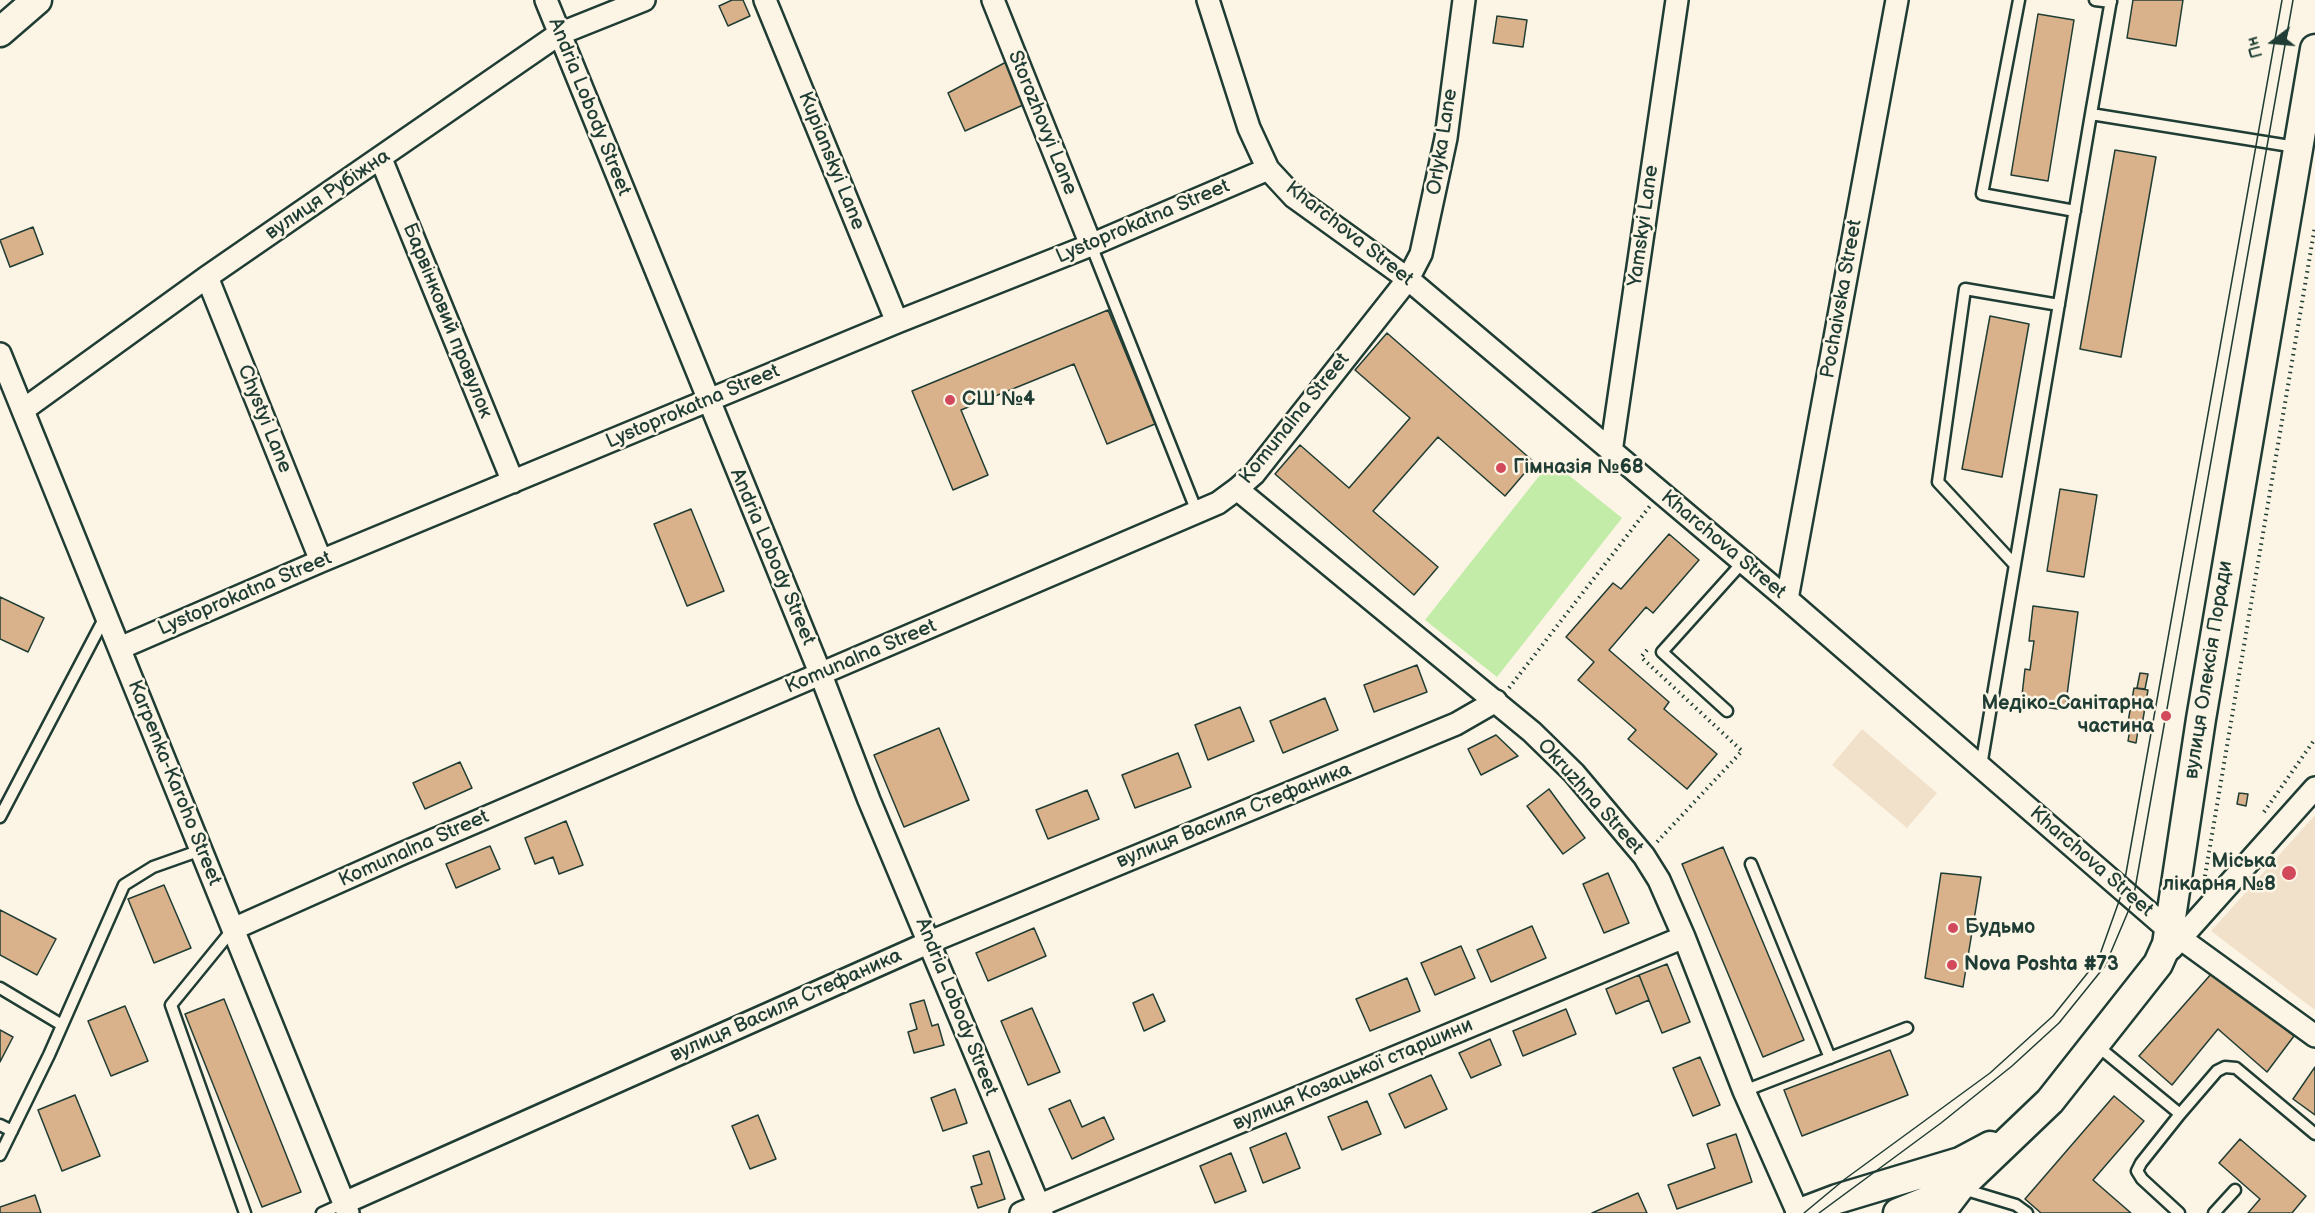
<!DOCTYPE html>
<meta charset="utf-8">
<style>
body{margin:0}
#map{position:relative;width:2315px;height:1213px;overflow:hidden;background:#fcf5e5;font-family:"Balsamiq Sans",sans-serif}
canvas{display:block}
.north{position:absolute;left:2243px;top:12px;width:60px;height:60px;-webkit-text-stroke:4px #fcf5e5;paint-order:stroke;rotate:254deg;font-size:16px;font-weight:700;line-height:24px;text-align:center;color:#1f3d34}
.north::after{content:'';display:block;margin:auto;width:21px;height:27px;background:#1f3d34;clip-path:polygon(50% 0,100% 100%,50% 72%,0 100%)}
</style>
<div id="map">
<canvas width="2315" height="1213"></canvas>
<div class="north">Пн</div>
</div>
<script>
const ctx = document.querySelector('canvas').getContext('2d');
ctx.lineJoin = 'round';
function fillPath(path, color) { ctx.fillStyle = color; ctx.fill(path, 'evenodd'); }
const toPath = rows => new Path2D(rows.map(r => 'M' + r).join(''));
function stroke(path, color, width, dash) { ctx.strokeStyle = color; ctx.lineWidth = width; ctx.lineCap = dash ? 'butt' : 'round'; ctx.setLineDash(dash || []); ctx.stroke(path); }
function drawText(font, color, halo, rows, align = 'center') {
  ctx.font = font + ' "Balsamiq Sans",sans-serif'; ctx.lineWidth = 5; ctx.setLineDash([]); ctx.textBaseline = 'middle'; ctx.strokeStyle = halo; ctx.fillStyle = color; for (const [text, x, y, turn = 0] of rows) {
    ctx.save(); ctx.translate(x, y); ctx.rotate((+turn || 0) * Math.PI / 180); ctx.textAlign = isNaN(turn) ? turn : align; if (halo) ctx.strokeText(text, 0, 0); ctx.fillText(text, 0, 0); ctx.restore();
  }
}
fillPath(toPath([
 [1862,729,1937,793,1907,828,1832,765],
 [2315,815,2315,1010,2211,931]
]), '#f2e1ca');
fillPath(toPath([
 [1551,461,1622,518,1497,677,1425,620]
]), '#c2eca8');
const building = toPath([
 [732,0,743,0,750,16,728,26,719,6,732,0],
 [2133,0,2183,0,2176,46,2127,38,2133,0],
 [2038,14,2074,20,2048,181,2011,175,2038,14],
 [1497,16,1527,20,1523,47,1493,43,1497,16],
 [1008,61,1023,105,965,131,948,93,1008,61],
 [2115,150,2156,157,2121,357,2080,349,2115,150],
 [33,227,43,254,10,267,0,240,33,227],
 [1108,310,1155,424,1107,444,1074,364,961,410,988,475,953,490,912,391,1108,310],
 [1990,316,2029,324,2002,477,1962,469,1990,316],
 [1387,333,1534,462,1505,496,1438,437,1373,511,1438,567,1414,595,1275,474,1300,445,1349,488,1410,418,1355,370,1387,333],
 [2060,489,2097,495,2084,577,2047,571,2060,489],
 [691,509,724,591,687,606,654,524,691,509],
 [1669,534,1699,560,1653,613,1646,607,1609,650,1669,702,1664,709,1717,754,1687,789,1628,739,1636,730,1578,680,1594,662,1566,637,1613,583,1621,589,1669,534],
 [0,597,44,618,28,652,0,639,0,597],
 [2033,606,2078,612,2065,710,2021,704,2025,669,2030,670,2034,641,2029,641,2033,606],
 [1417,665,1427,692,1374,712,1364,685,1417,665],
 [2140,673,2148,674,2145,689,2137,688,2140,673],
 [2134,688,2148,690,2142,725,2128,722,2134,688],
 [1325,698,1338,730,1283,753,1270,721,1325,698],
 [1240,707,1254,741,1208,760,1195,725,1240,707],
 [2131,723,2139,724,2136,743,2128,741,2131,723],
 [939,728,969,800,904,827,874,755,939,728],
 [1496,735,1518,756,1481,775,1468,749,1496,735],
 [1178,753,1191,787,1135,808,1122,775,1178,753],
 [460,762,472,788,425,809,413,783,460,762],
 [1549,789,1585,838,1563,854,1527,806,1549,789],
 [1087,790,1099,819,1048,839,1036,810,1087,790],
 [2239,793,2248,794,2246,806,2237,804,2239,793],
 [566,821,583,865,559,874,553,857,535,864,525,838,566,821],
 [490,846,500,869,456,888,446,864,490,846],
 [1723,847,1804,1040,1763,1057,1682,864,1723,847],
 [1608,873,1629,923,1604,933,1583,884,1608,873],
 [1941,873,1981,877,1963,987,1925,978,1941,873],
 [164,885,191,948,154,963,128,899,164,885],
 [0,910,56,939,37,975,0,955,0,910],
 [1532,926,1546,958,1491,982,1477,950,1532,926],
 [1034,928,1046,956,988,981,976,953,1034,928],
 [1461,946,1475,978,1435,995,1421,963,1461,946],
 [1667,964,1690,1022,1662,1033,1639,975,1667,964],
 [2212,973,2294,1036,2267,1072,2218,1029,2172,1085,2139,1056,2212,973],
 [1639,975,1649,1000,1616,1014,1606,989,1639,975],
 [1407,978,1420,1011,1370,1031,1356,999,1407,978],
 [1153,994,1165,1021,1144,1031,1133,1003,1153,994],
 [224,999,301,1192,262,1207,185,1014,224,999],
 [924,1000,932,1026,938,1024,944,1045,914,1053,908,1032,917,1029,910,1004,924,1000],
 [125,1006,148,1061,111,1076,88,1021,125,1006],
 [1032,1008,1060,1072,1028,1085,1001,1021,1032,1008],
 [1566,1009,1576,1034,1523,1056,1513,1031,1566,1009],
 [0,1030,13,1037,0,1062,0,1030],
 [1490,1039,1501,1065,1471,1078,1459,1053,1490,1039],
 [1890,1050,1908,1095,1802,1136,1784,1090,1890,1050],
 [1700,1057,1720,1105,1693,1116,1673,1068,1700,1057],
 [2315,1067,2315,1115,2293,1099,2315,1067],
 [1431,1075,1447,1109,1405,1128,1389,1094,1431,1075],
 [955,1089,967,1123,943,1131,931,1098,955,1089],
 [75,1095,100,1156,62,1171,38,1110,75,1095],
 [2114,1096,2144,1121,2093,1180,2131,1213,2041,1213,2025,1199,2114,1096],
 [1070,1100,1082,1127,1104,1117,1114,1139,1072,1159,1049,1109,1070,1100],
 [1367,1101,1381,1134,1342,1150,1328,1117,1367,1101],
 [758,1115,776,1159,750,1169,732,1126,758,1115],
 [1286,1133,1300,1168,1263,1183,1250,1148,1286,1133],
 [1736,1134,1752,1182,1677,1209,1668,1185,1715,1168,1707,1144,1736,1134],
 [2240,1139,2306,1196,2292,1213,2248,1213,2260,1199,2219,1163,2240,1139],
 [989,1151,1005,1199,978,1208,971,1187,982,1184,973,1156,989,1151],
 [1231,1153,1246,1191,1215,1203,1200,1166,1231,1153],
 [1638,1193,1647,1213,1592,1213,1638,1193],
 [35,1195,41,1213,0,1213,0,1207,35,1195]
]);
fillPath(building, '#d9b18a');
stroke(building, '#1f3d34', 1.5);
const lane = toPath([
 [2019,0,1982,194,2075,211],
 [2095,0,2111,2],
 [2111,0,2091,114,2296,147],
 [1091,245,1197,512],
 [2015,565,1938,482,1965,289,2059,305],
 [1727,711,1662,652,1742,563],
 [1981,766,2091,114],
 [0,817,106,615],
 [1751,864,1830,1058],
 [233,929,171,1005,245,1213],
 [0,988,62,1025],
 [2095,1044,2180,1114,2217,1071,2225,1067,2236,1068,2315,1134],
 [1744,1091,1907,1028],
 [0,1125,12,1131],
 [0,1155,49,1055,124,885,153,867,201,850],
 [1963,1189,2016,1205,2027,1213],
 [322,1213,344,1203],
 [2179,1213,2142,1179,2137,1171,2141,1163,2180,1114],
 [2214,1213,2235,1190]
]);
const street = toPath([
 [546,0,821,675,869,800,1042,1213],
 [765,0,897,322],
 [993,0,1091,245],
 [1208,0,1249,128,1268,169,1294,197,1408,279,1787,599,2169,930,2315,1036],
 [381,159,513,482],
 [207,277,321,561],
 [0,354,348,1213],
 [23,410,207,277,559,34,644,0],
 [1611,452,1677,0],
 [1237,489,1532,732,1574,773,1644,856,1659,880,1684,937,1744,1091,1798,1213],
 [1787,599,1897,0],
 [120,648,321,561,897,322,1091,245,1268,169],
 [233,929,401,854,1218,503,1237,489,1254,474,1408,279,1421,254,1446,138,1464,0],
 [2171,949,2315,788],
 [344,1203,930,942,1456,724,1496,701],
 [1021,1213,1684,937]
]);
const secondary = toPath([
 [0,32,37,0],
 [1800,1213,1837,1199,1960,1162,1990,1146],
 [1898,1213,1957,1189],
 [1940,1213,1959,1188,2050,1101,2158,964,2167,944,2201,719,2315,49]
]);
stroke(lane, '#1f3d34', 15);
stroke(street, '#1f3d34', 26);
stroke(secondary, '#1f3d34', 33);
stroke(toPath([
 [1647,650,1641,657,1742,751,1657,842],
 [1509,688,1650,506],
 [2264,812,2315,739],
 [2204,882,2315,226]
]), '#1f3d34', 4, [1.5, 4.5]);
stroke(lane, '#fcf5e5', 10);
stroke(street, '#fcf5e5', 21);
stroke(secondary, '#fcf5e5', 28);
stroke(toPath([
 [1804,1213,1845,1179,1990,1073,2053,1016,2098,960,2123,890,2282,0],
 [1819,1213,1941,1123,2012,1066,2059,1023,2105,966,2133,900,2293,0]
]), '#1f3d34', 1.5);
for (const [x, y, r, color] of [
 [950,400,6,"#d1495b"],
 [1501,468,6,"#d1495b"],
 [2166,716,6,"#d1495b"],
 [2289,873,8,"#d1495b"],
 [1953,928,6,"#d1495b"],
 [1952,965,6,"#d1495b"]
]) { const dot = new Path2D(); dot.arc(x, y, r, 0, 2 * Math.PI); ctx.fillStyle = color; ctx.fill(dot); stroke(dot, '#fcf5e5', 2); }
drawText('20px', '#1f3d34', '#fcf5e5', [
 ["Andria Lobody Street",589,107,68],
 ["Storozhovyi Lane",1042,123,68],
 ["Orlyka Lane",1443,142,-81],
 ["Kupianskyi Lane",831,161,68],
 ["вулиця Рубіжна",328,195,-34],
 ["Lystoprokatna Street",1143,222,-23],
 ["Yamskyi Lane",1644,226,-82],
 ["Kharchova Street",1349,234,38],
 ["Pochaivska Street",1842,299,-80],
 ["Барвінковий провулок",447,321,68],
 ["Lystoprokatna Street",693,407,-23],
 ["Chystyi Lane",264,419,68],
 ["Komunalna Street",1295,419,-51],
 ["Kharchova Street",1723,545,40],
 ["Andria Lobody Street",772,557,67],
 ["Lystoprokatna Street",245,594,-23],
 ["Komunalna Street",861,657,-23],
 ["вулиця Олексія Поради",2209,670,-81],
 ["Karpenka-Karoho Street",174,783,68],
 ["Okruzhna Street",1590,797,48],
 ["вулиця Василя Стефаника",1234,816,-22],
 ["Komunalna Street",414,849,-24],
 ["Kharchova Street",2091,862,41],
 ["вулиця Василя Стефаника",786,1006,-24],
 ["Andria Lobody Street",956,1007,68],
 ["вулиця Козацької старшини",1353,1075,-23]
]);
drawText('bold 20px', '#1f3d34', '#fcf5e5', [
 ["СШ №4",962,400],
 ["Гімназія №68",1513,468],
 ["Медіко-Санітарна",2154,704,"right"],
 ["частина",2154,727,"right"],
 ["Міська",2276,862,"right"],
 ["лікарня №8",2276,885,"right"],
 ["Будьмо",1965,928],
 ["Nova Poshta #73",1964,965]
], 'left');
</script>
